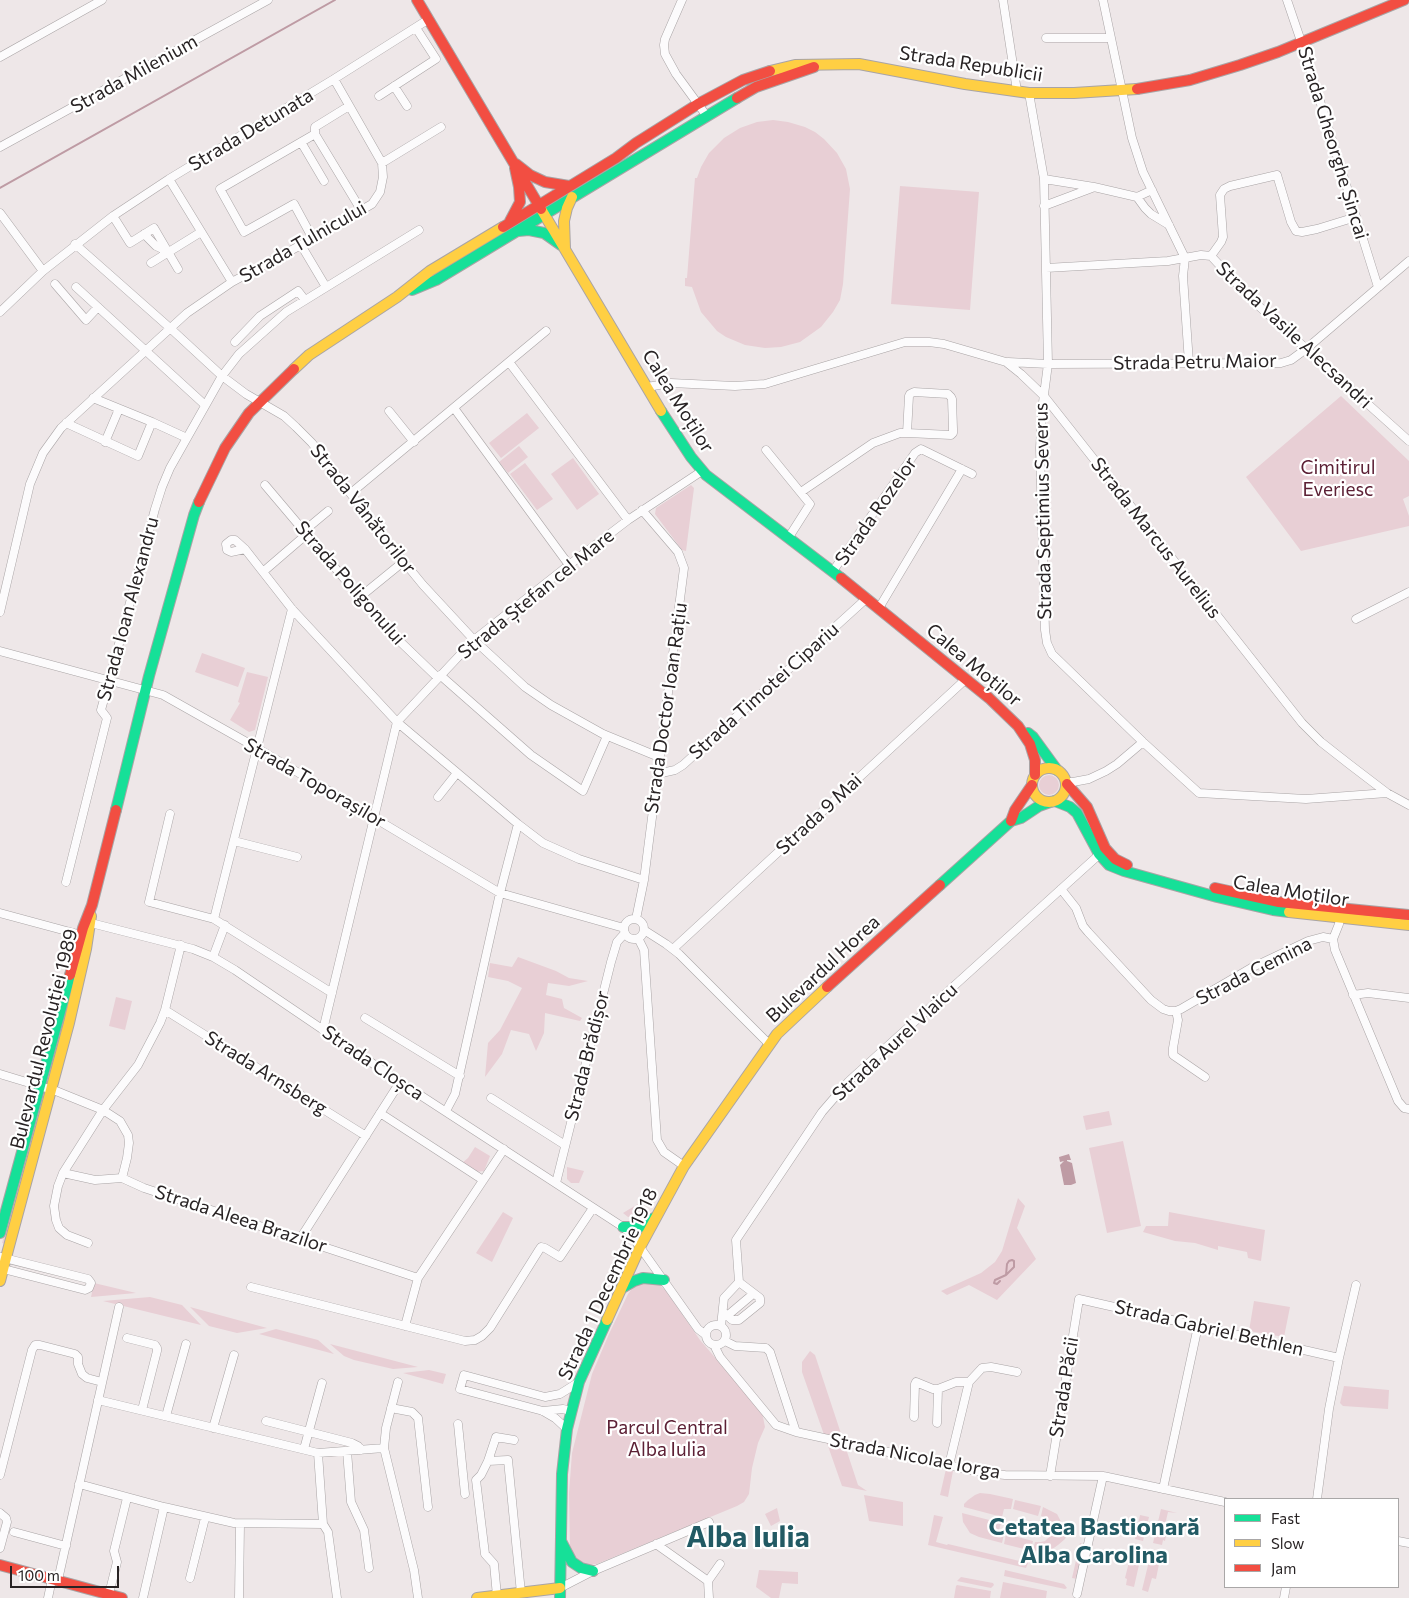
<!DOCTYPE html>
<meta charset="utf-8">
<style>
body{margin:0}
#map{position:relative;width:1409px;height:1598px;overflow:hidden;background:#eee7e8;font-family:Commissioner,sans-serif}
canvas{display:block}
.legend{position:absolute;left:1224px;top:1498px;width:175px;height:90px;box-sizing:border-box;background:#fff;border:1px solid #a9a7a7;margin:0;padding:6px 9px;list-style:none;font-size:15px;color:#282324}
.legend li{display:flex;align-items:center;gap:10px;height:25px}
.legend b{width:25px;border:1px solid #a9a7a7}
.scale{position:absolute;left:10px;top:1566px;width:109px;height:22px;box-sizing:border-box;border:2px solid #282324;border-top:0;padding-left:6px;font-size:15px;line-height:18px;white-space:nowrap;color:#282324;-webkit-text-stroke:4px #fff;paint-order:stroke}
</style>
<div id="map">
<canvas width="1409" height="1598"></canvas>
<ul class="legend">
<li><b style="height:6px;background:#16e098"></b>Fast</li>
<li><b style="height:6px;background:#ffcf43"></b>Slow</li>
<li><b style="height:6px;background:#f24e42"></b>Jam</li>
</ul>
<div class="scale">100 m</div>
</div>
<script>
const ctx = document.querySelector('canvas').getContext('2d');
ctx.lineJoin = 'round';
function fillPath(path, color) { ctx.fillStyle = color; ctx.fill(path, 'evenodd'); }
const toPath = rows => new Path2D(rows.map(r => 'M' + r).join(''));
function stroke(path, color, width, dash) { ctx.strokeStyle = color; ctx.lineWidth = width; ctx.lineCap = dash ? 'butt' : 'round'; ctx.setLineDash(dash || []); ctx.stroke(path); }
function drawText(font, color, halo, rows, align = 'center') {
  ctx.font = font + ' Commissioner,sans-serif'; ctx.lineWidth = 4.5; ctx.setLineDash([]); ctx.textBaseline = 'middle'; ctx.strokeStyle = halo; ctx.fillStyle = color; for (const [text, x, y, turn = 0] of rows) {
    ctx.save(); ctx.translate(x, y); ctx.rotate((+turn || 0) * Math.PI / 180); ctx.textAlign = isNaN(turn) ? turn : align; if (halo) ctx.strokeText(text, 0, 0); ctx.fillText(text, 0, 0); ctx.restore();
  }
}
fillPath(toPath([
 [773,120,788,122,805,127,815,132,824,139,837,153,846,169,850,189,843,284,840,300,833,312,821,327,800,342,781,347,765,348,745,345,726,337,717,331,701,312,692,287,685,286,685,278,687,278,695,178,697,178,701,167,709,153,724,138,740,128,757,122],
 [900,186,979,192,970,310,891,304],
 [1341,396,1409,461,1409,496,1403,499,1409,516,1409,526,1301,551,1246,477],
 [527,413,539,428,501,458,489,443],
 [519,446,528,457,508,473,499,462],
 [573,458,599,494,577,510,551,474],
 [525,463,553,499,537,510,510,474],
 [691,485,694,488,686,551,682,550,655,514,656,508],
 [202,653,245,668,238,687,195,672],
 [247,672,268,677,255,730,249,732,230,720,240,703,238,702],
 '1039 785a10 10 0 1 1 20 0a10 10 0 1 1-20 0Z',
 [78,950,83,952,52,1073,47,1072],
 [518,957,556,971,569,978,588,981,569,986,548,983,546,995,562,999,564,1008,582,1018,580,1021,545,1013,544,1033,536,1051,529,1034,511,1030,502,1054,485,1077,488,1043,500,1030,522,988,508,981,488,977,490,963,512,967],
 [116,997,132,1001,125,1030,109,1026],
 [41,1094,45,1095,6,1244,2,1243],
 [1109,1111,1112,1125,1086,1130,1083,1116],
 [1123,1141,1141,1226,1107,1233,1089,1148],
 [475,1147,490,1156,484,1171,468,1173,462,1163,468,1158],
 [567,1167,584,1171,579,1183,571,1183,567,1179],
 [1018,1198,1025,1206,1017,1228,1036,1259,997,1300,969,1285,947,1295,941,1291,981,1273,995,1262,1002,1251],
 [646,1199,639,1213,636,1216,628,1217,623,1213],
 [503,1212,513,1218,492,1262,476,1253],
 [1169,1212,1265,1230,1261,1261,1248,1258,1247,1252,1218,1246,1218,1250,1195,1243,1175,1241,1143,1232,1146,1226,1168,1226],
 [642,1282,658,1283,666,1291,700,1340,762,1412,765,1427,758,1443,752,1468,749,1494,744,1502,737,1506,597,1564,586,1565,577,1562,570,1549,569,1493,572,1453,592,1374,609,1334,628,1294,634,1286],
 [94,1283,136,1293,91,1297],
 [150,1297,182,1305,201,1325,103,1301],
 [1254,1301,1290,1307,1284,1337,1249,1331],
 [190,1307,267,1328,237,1333,209,1326],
 [276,1329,318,1340,334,1354,259,1334],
 [330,1344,418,1367,393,1369,354,1360,344,1356],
 [810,1351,815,1355,858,1485,867,1491,842,1486,802,1372,802,1362],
 [429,1370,446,1374,443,1384,403,1373],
 [1344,1386,1389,1390,1388,1409,1343,1406,1340,1403],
 [946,1469,953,1471,948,1497,940,1495],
 [980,1493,990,1494,1013,1499,1011,1509,1004,1509,1002,1517,964,1507,964,1504,968,1500,975,1495],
 [864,1495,903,1502,903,1526,869,1521],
 [1015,1500,1041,1506,1038,1516,1013,1509],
 [1043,1507,1057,1514,1067,1533,1065,1539,1058,1545,1051,1550,1043,1552,1033,1550,1035,1542,1041,1542,1045,1541,1052,1534,1051,1524,1047,1518,1041,1516],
 [777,1508,780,1521,771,1526,765,1514],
 [1161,1509,1177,1513,1168,1512,1165,1525,1168,1526,1165,1541,1163,1540,1162,1545,1153,1543],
 [962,1513,1001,1523,999,1530,1004,1534,1002,1543,979,1537,970,1533,963,1522],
 [934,1515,943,1517,936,1542,947,1545,948,1544,1028,1563,1026,1568,928,1545],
 [1140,1515,1149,1517,1143,1541,1135,1539],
 [1006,1534,1033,1541,1031,1549,1028,1550,1004,1544],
 [1080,1543,1084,1545,1077,1579,1072,1578],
 [1131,1554,1141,1556,1134,1587,1126,1585,1127,1579,1125,1578],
 [1150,1557,1158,1559,1157,1563,1159,1564,1156,1579,1152,1578,1148,1592,1142,1590],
 [759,1570,798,1572,798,1584,782,1583,779,1598,771,1598,756,1587],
 [1005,1570,1064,1584,1067,1588,1065,1589,1004,1576],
 [961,1577,993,1583,994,1585,991,1588,957,1581],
 [1003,1582,1047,1591,1046,1598,1000,1598],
 [957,1585,991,1591,990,1598,954,1598,956,1586]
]), '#e8cfd5');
fillPath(toPath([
 [1069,1154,1071,1160,1067,1160,1067,1161,1072,1163,1076,1183,1071,1185,1064,1185,1060,1165,1064,1161,1060,1162,1059,1157]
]), '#be9ba4');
stroke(toPath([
 [0,188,335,0],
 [1000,1281,997,1284,994,1283,995,1280,1006,1275,1007,1264,1009,1261,1012,1260,1014,1261,1014,1267,1006,1275]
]), '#be9ba4', 2);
const street = toPath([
 [682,0,665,39,664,45,665,54,676,74,706,115],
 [1003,0,1017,91],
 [1103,0,1132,138,1143,172,1185,258],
 [1287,0,1305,53,1378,287],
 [1046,38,1111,38],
 [0,57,102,0],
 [394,86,407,106],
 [1029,93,1044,179,1048,364,1042,410,1040,448,1045,630,1047,643,1052,654,1143,742,1199,793,1306,799,1387,793],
 [379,96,436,59,416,28],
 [315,134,315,127,349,106],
 [301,142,324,181],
 [0,147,268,0],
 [382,163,441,127],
 [169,179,232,282],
 [1044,179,1094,187,1137,197,1152,190],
 [1137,197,1145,208,1151,214,1169,225],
 [1044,206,1092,188],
 [0,213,43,271],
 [113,216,130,243,154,228,178,269],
 [144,234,156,246,169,252],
 [313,239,294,204,244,232,220,189,315,134,361,210],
 [75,244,170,328,222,376,246,394,284,416,296,427,312,443,386,540,423,585,474,640,525,687,551,705,603,734,659,757],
 [301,245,326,287],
 [1211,256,1221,242,1223,237,1220,195,1224,189,1230,186,1277,175,1291,222,1296,231,1302,232,1317,229,1356,217],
 [1185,258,1183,276,1189,363],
 [151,263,201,232],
 [1046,268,1168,261,1201,255,1211,256,1252,300,1409,441],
 [55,284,86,320,98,307],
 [76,287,205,405],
 [0,312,43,271,113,216,169,179,334,79,429,19],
 [235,342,260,316,298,291,305,300],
 [509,362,628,520],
 [1008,362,1048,364,1281,363,1291,360,1306,349,1409,261],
 [647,387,671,383,735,386,765,384,905,342,929,342,944,344,1006,362,1021,374,1044,396,1302,723,1321,742,1349,764,1387,793,1409,805],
 [93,398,152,422,187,438],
 [454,408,569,565],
 [389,411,414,442],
 [66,423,138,456,152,422],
 [105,442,119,409],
 [766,450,810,504,789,537],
 [265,485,386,628,438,678],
 [801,492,873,443,900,433,907,433,951,435,953,433,953,429,952,399,951,397,948,394,914,392,910,394,909,396,907,433],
 [351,493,546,331],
 [304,531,328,511],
 [245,549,231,552,227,550,226,544,231,540,235,540,245,549,292,609,397,722,518,824,543,843,579,859,644,880],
 [264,571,307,534],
 [833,571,915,453,921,449,972,474],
 [360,597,403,562],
 [879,608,962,469],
 [0,612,30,484,43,453,61,428,187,313,232,282,301,245,372,204,380,192,383,177,382,163,334,79],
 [1356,619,1409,592],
 [0,651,163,695,257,748,500,893,624,928],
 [440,675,531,755,583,791,607,736],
 [657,774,675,770,683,765,867,598],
 [1066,782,1073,782,1089,779,1106,771,1117,764,1143,742],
 [438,797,457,773],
 [170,814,149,902,214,919,332,993],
 [234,841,297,857],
 [66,882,107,718,101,710,109,681,155,509,162,487,170,468,222,376,239,354,286,312,419,230],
 [1061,889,1076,908,1083,926,1088,932,1151,1000,1163,1009,1169,1011,1176,1011,1181,1009,1253,967,1308,941,1323,937,1333,939],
 [0,913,85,936],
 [1340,918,1339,924,1333,939,1335,950,1398,1101,1404,1108,1409,1109],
 [214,919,292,609],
 [636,919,644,880,684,568,678,552,642,510],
 '624 929a10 10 0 1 1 20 0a10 10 0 1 1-20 0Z',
 [87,922,193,949,213,957,235,970,400,1082,623,1227,630,1233,698,1329,706,1335],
 [644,930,666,944,679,954,769,1044],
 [638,938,644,950,657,1140,664,1152,684,1166],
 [673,949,966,679],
 [213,957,225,925],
 [1353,995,1368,993,1409,998],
 [165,1010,366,1136],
 [1176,1011,1178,1020,1173,1048,1173,1055,1205,1077],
 [365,1018,460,1076],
 [323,1030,397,722,474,640,569,565,628,520,702,471],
 [0,1074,56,1091,103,1110,120,1121,128,1135,129,1143,127,1158,122,1178],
 [491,1098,565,1145],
 [446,1111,455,1094,500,893,518,824],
 [380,1113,483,1180],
 [63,1173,95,1180,122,1178,144,1188,418,1278],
 [556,1183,611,962,617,942,625,933],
 [300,1239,400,1082],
 [88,1243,67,1235,59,1228,56,1220,54,1206,58,1186,63,1173,103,1110,138,1065,160,1023,165,1010,181,945],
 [0,1257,88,1279,91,1283,89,1288,85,1290,0,1268],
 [251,1287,465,1341,475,1340,482,1336,490,1328,539,1250,541,1247,545,1248,560,1257,593,1208],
 [723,1312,732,1320,739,1320,760,1303,760,1298,739,1282],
 [727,1316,753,1294],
 '706 1335a10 10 0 1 1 20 0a10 10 0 1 1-20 0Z',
 [405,1326,418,1278,504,1149],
 [721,1326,724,1298,739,1282,736,1240,822,1112,835,1097,849,1081,1102,852],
 [127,1338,155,1345,157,1348,157,1351,142,1410],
 [725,1341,735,1346,766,1348,770,1352,796,1432,985,1473,1005,1475,1103,1476,1225,1502],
 [714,1345,720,1357,776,1425,796,1432],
 [398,1382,386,1428,384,1448,414,1570,418,1598],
 [98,1400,318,1453,384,1448],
 [391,1408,412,1412,418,1418,428,1507],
 [543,1411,563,1409,571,1411],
 [166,1416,186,1344],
 [914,1417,915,1384,916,1382,933,1389,938,1389,956,1382,969,1382],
 [266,1421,352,1443,358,1446,361,1450],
 [937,1423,938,1389],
 [458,1424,465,1494],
 [213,1428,234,1355],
 [567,1429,555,1418,543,1411,460,1389,464,1375,545,1397,560,1394,579,1382],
 [304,1449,322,1383],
 [347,1451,351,1502,364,1530,369,1568],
 [318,1453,323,1524,328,1532,337,1598],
 [488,1461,508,1460,521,1593],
 [949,1465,969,1382,982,1368,991,1367,1017,1372],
 [0,1475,32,1350,35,1345,40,1345,75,1354,78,1357,78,1364,82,1374,87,1378,102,1382],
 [1050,1476,1079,1299,1339,1358],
 [79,1484,164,1507,234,1523,323,1524],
 [1163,1489,1198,1326],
 [1317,1499,1329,1409,1339,1358,1356,1285],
 [0,1513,6,1518,7,1522,0,1548],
 [14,1532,66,1546],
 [1398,1541,1409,1543],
 [656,1544,708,1581,709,1598],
 [190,1578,205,1518],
 [58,1580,119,1307],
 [708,1581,720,1564],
 [560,1588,593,1571,709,1522],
 [109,1594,117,1562,114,1551,127,1498],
 [1077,1594,1103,1476],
 [497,1596,494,1564,485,1554,476,1480,481,1475,488,1461,496,1437,514,1440],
 [48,1598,52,1579],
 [143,1598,164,1507],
 [239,1598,240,1524],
 [1284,1598,1286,1587]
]);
const fast = toPath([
 [518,231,529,230,544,233,561,245],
 [412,290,436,280,737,98],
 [661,411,691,457,706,475,841,578],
 [1028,733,1033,737,1057,770],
 [1055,801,1070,807,1077,813,1099,854,1109,865,1124,871,1217,897,1273,910,1289,912],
 [116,810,149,676,194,515,199,502],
 [940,885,1011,821,1021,818,1039,806,1050,802],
 [623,1227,640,1227,654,1218],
 [0,1233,70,975],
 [622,1288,634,1281,643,1278,664,1280],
 [561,1541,572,1562,581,1568,593,1571],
 [560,1598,562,1474,567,1429,579,1382,607,1320]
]);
const slow = toPath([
 [770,71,795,65,859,64,965,84,1029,93,1074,93,1137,89],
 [541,209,661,411],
 [565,249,564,221,567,208,572,197],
 [294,369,309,355,397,297,430,271,503,227],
 '1032 785a17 17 0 1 1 34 0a17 17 0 1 1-34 0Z',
 [1289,912,1409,925],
 [8,1250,69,1023,86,949,91,916],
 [0,1281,8,1250],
 [607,1320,640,1247,684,1166,777,1034,827,987],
 [477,1598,560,1588]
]);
const jam = toPath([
 [417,0,541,209],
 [1137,89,1190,80,1240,65,1278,52,1404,0],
 [737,98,756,87,814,67],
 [516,164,530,175,545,182,569,186],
 [510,221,520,202,519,187,515,168],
 [503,227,616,158,636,143,698,104,743,80,770,71],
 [199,502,225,448,249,413,294,369],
 [841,578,989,698,1018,726,1030,744,1035,760,1035,775],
 [1067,784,1087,807,1105,848,1115,859,1127,865],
 [1011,821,1015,810,1032,785],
 [1215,888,1279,902,1409,915],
 [70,975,83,928,92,905,116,810],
 [827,987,940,885],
 [0,1565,122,1598]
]);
stroke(street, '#a9a4a5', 9);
stroke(fast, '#a9a4a5', 12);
stroke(slow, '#a9a4a5', 12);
stroke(jam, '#a9a4a5', 12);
stroke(street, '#fcfbfc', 8);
stroke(fast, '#16e098', 10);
stroke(slow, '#ffcf43', 10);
stroke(jam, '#f24e42', 10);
drawText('19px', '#282324', '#fff', [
 ["Strada Republicii",971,64,9],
 ["Strada Milenium",134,74,-29],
 ["Strada Detunata",251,130,-31],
 ["Strada Gheorghe Șincai",1333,143,73],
 ["Strada Tulnicului",303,242,-30],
 ["Strada Vasile Alecsandri",1294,335,43],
 ["Strada Petru Maior",1195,362,-1],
 ["Calea Moților",678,401,58],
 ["Strada Vânătorilor",363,509,52],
 ["Strada Rozelor",876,511,-55],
 ["Strada Septimius Severus",1043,511,-91],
 ["Strada Marcus Aurelius",1156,538,52],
 ["Strada Poligonului",350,583,49],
 ["Strada Ștefan cel Mare",536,594,-39],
 ["Strada Ioan Alexandru",128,609,-75],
 ["Calea Moților",974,665,40],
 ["Strada Timotei Cipariu",764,691,-42],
 ["Strada Doctor Ioan Rațiu",666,708,-82],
 ["Strada Toporașilor",315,783,30],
 ["Strada 9 Mai",819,814,-43],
 ["Calea Moților",1291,891,9],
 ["Bulevardul Horea",823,969,-43],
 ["Strada Gemina",1254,971,-27],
 ["Bulevardul Revoluției 1989",44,1039,-76],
 ["Strada Aurel Vlaicu",895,1042,-43],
 ["Strada Brădișor",587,1056,-76],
 ["Strada Cloșca",373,1063,34],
 ["Strada Arnsberg",266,1073,32],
 ["Strada Aleea Brazilor",241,1219,18],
 ["Strada 1 Decembrie 1918",608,1284,-65],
 ["Strada Gabriel Bethlen",1209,1328,13],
 ["Strada Păcii",1064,1387,-81],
 ["Strada Nicolae Iorga",915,1456,11]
]);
drawText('19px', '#5c2035', '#fff', [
 ["Cimitirul",1338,468],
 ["Everiesc",1338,490],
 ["Parcul Central",667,1428],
 ["Alba Iulia",667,1450]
]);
drawText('bold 24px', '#225a64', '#fff', [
 ["Cetatea Bastionară",1094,1527],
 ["Alba Carolina",1094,1555]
]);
drawText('bold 29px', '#225a64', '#fff', [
 ["Alba Iulia",748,1537]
]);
</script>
